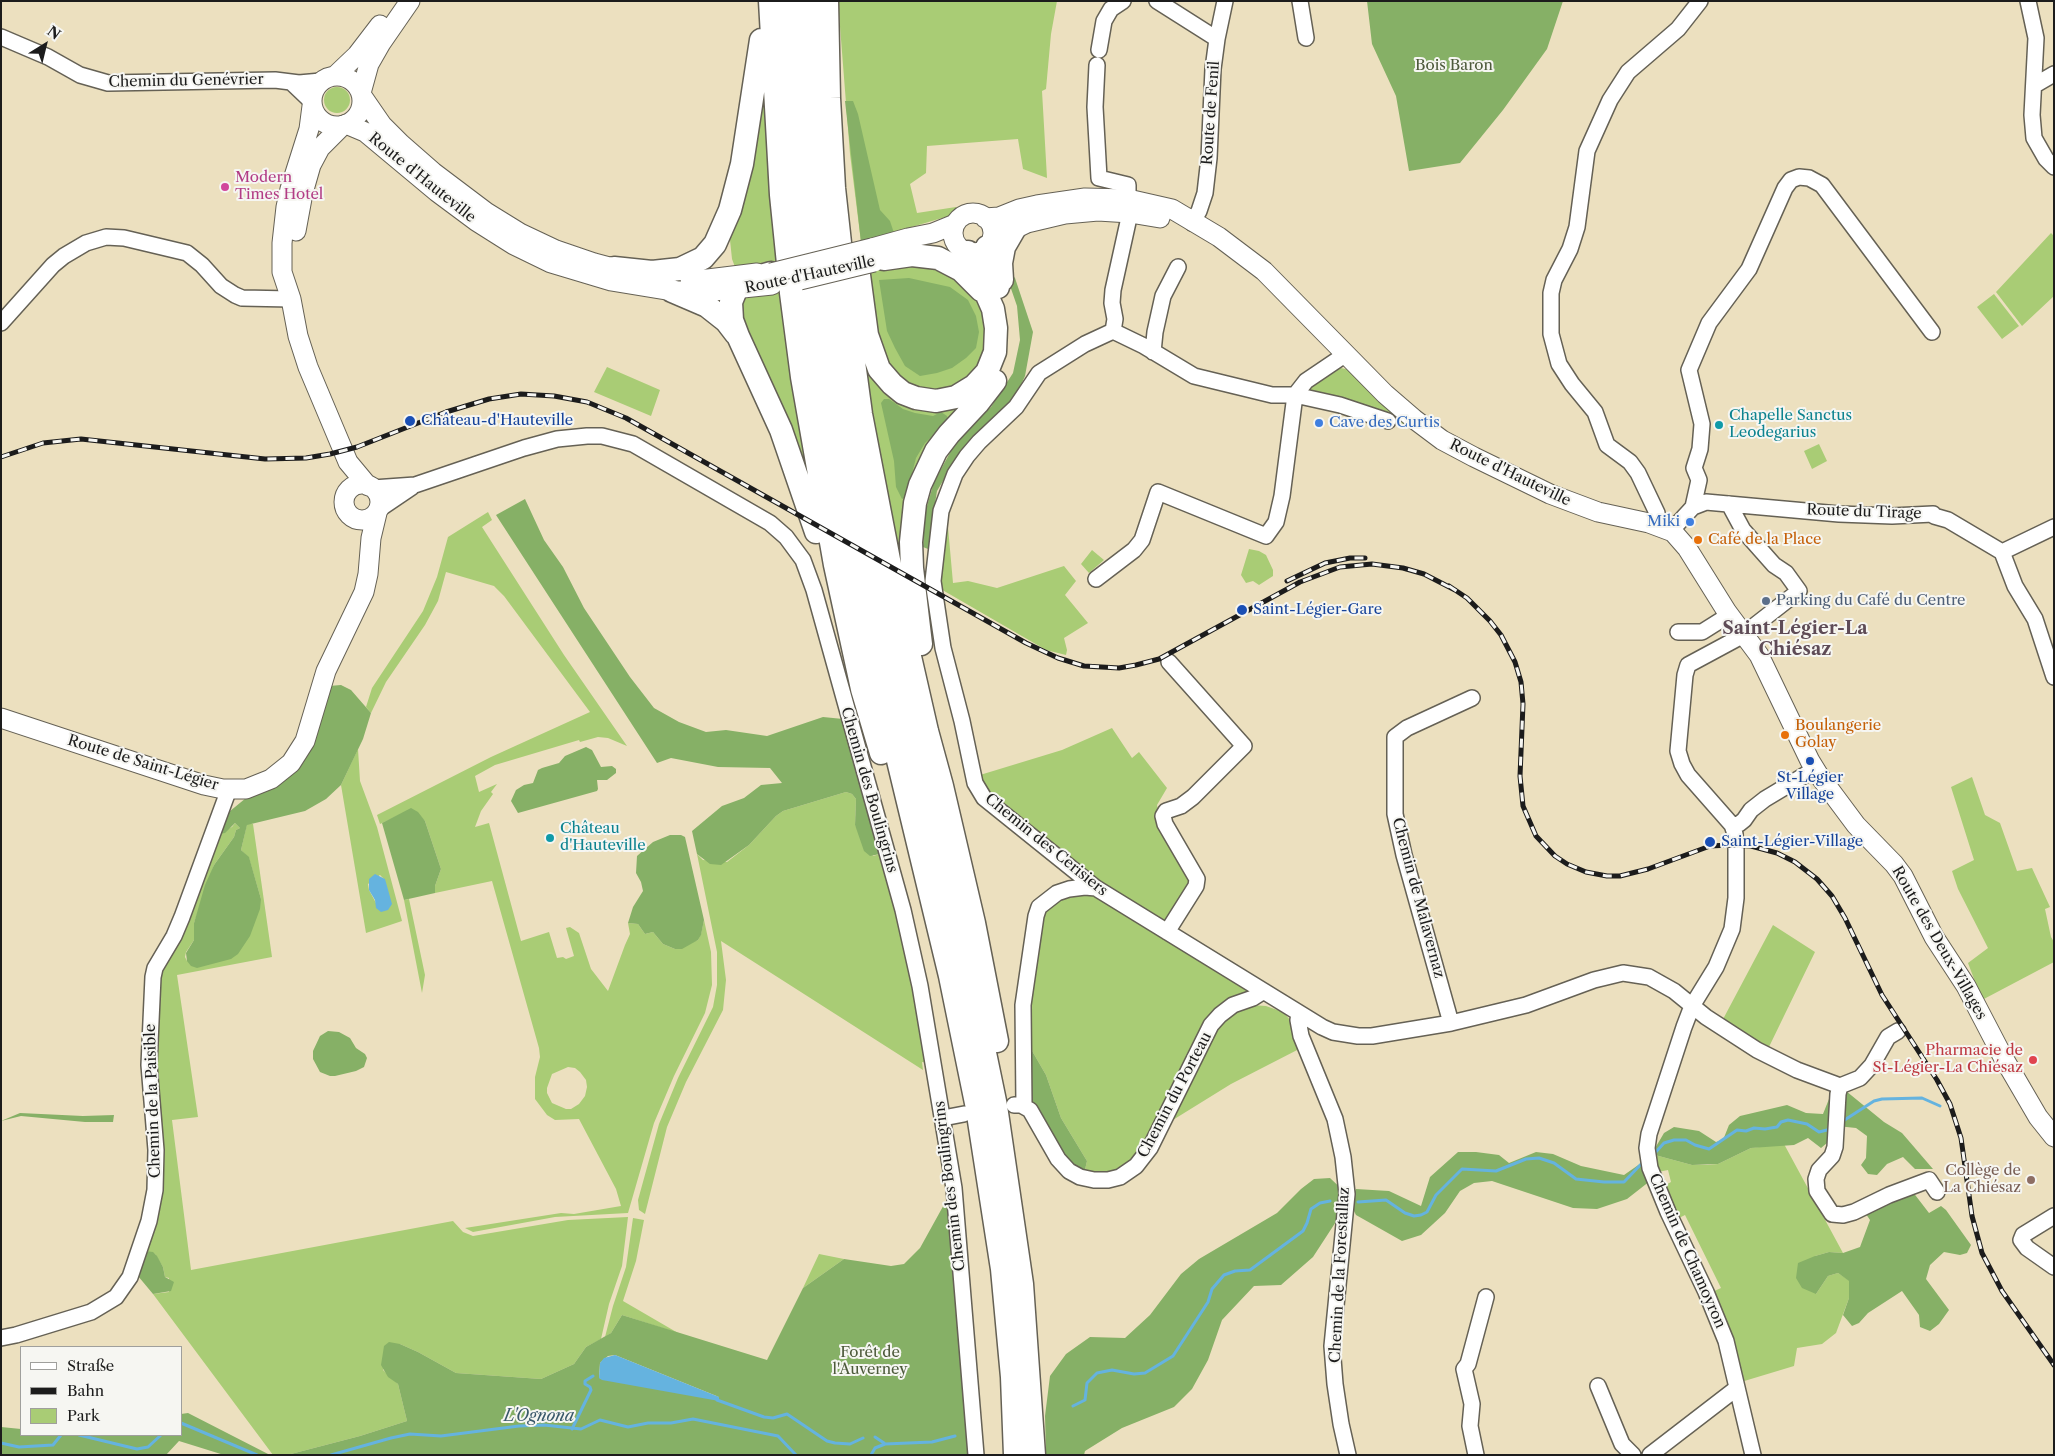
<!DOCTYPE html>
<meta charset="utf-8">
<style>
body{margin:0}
#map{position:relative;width:2055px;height:1456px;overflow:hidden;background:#ece0bf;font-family:"Libre Caslon Text",serif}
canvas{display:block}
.frame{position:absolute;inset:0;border:2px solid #1c1c1c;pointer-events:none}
.legend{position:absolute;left:20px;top:1346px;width:162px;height:90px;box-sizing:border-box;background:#f6f6f2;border:1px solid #9f9f9c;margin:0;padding:6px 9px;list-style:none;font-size:15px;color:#1c1c1c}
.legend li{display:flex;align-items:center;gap:10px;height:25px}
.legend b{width:25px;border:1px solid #9f9f9c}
.north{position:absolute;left:20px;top:20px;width:50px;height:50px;-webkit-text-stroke:4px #f6f6f2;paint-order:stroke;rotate:36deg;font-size:14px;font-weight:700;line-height:20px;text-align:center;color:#1c1c1c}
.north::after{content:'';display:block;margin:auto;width:18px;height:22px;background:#1c1c1c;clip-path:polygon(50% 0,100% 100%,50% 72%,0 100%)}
</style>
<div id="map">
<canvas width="2055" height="1456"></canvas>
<div class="frame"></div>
<ul class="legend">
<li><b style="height:6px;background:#fff"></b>Straße</li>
<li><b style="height:6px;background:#1c1c1c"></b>Bahn</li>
<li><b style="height:14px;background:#a9cc75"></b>Park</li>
</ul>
<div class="north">N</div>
</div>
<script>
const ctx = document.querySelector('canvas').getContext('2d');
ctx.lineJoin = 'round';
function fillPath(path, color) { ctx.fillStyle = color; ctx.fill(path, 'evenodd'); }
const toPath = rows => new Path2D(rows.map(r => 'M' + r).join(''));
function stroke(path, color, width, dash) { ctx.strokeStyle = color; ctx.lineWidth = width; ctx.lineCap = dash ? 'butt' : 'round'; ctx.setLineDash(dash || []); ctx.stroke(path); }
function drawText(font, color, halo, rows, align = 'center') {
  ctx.font = font + ' "Libre Caslon Text",serif'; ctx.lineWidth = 4; ctx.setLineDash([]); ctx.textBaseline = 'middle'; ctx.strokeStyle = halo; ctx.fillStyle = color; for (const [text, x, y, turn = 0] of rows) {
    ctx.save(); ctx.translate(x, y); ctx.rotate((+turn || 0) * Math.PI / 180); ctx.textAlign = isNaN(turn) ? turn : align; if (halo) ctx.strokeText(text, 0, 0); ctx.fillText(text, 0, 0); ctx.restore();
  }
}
fillPath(toPath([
 [838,1,1057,1,1051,34,1046,89,1042,91,1047,178,1023,169,1018,139,927,146,926,173,910,184,917,213,956,207,959,213,861,242,850,154],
 [762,70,781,260,735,267,732,259,730,240],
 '324 100a13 13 0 1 1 26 0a13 13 0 1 1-26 0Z',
 [2051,233,2054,236,2054,296,2022,326,1996,292],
 [904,263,945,271,974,292,990,331,981,370,950,393,912,390,881,358,865,274],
 [785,292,819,518,760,373,737,299],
 [1994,294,2019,326,2002,339,1977,307],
 [859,314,882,380,964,399,928,457,913,622,877,460],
 [607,367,660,390,651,416,594,392],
 [1341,368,1350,370,1409,426,1311,392,1308,388,1333,370],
 [1819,444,1827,461,1812,469,1804,451],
 [488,512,492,520,482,527,564,655,627,746,608,738,598,737,580,742,579,740,495,765,475,776,479,792,497,784,491,792,493,794,481,811,475,827,489,823,521,941,549,932,557,958,563,957,566,959,574,956,566,928,570,927,579,933,591,969,608,991,625,945,630,934,628,923,638,924,645,934,653,932,663,944,675,949,698,940,701,934,704,920,711,952,712,985,705,1013,674,1076,654,1123,628,1213,555,1217,473,1232,465,1228,561,1213,574,1214,621,1206,616,1189,579,1119,555,1120,547,1115,535,1099,535,1077,540,1057,539,1048,492,881,435,893,435,886,441,869,425,821,411,809,380,824,377,815,491,757,590,712,504,596,494,586,446,572,438,601,425,625,386,682,371,713,366,707,372,688,423,611,437,577,448,537],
 [568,1067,575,1068,580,1072,586,1080,587,1087,585,1096,579,1104,571,1109,566,1109,552,1103,547,1093,547,1088,552,1074],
 [947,516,953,583,968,581,997,588,1064,566,1076,581,1065,595,1088,623,1064,638,1067,650,1066,655,1046,650,939,588],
 [1249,549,1259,551,1266,555,1273,570,1273,576,1259,585,1253,581,1246,583,1241,575],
 [1092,550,1104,560,1089,573,1081,564],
 [1112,728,1132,758,1139,752,1167,788,1157,805,1161,824,1193,881,1164,924,1096,884,999,806,982,786,980,775,1062,750],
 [358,749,360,781,377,827,402,921,366,933,341,785],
 [380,875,385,880,385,884,376,903,369,890,368,884],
 [1972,777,1985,815,2000,823,2017,871,2032,868,2050,907,2045,909,2051,937,2054,942,2054,962,1982,1000,1968,963,1988,948,1958,889,1952,871,1974,860,1951,787],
 [846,792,852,794,856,799,855,825,873,856,880,854,906,944,928,1063,922,1062,923,1070,721,941,726,980,723,1010,686,1082,667,1127,645,1214,639,1210,638,1200,659,1124,678,1078,713,1007,717,985,717,952,697,854,703,860,727,862,749,845,776,816,783,811],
 [235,823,240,828,236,830,234,837,214,865,194,923,194,940,186,952,185,957,187,961,261,899,249,858,241,850,247,824,253,824,272,957,177,975,198,1117,172,1120,191,1270,453,1221,463,1232,473,1236,568,1220,628,1217,622,1266,609,1304,601,1339,586,1347,574,1364,541,1379,456,1373,418,1352,400,1344,383,1370,398,1384,407,1421,360,1436,287,1455,273,1455,153,1294,169,1292,169,1278,165,1277,163,1267,155,1254,145,1251,153,1073,154,990,217,833,232,827],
 [1094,892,1248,990,1245,994,1223,1005,1135,1161,1113,1174,1084,1174,1087,1161,1061,1118,1046,1075,1031,1049,1027,1008,1040,911,1048,903],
 [409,899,425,975,422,993,404,900],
 [1773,925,1815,952,1767,1051,1721,1023],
 [1251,1005,1266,1006,1283,1012,1292,1022,1303,1047,1231,1084,1168,1123,1217,1024,1228,1014],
 [1784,1144,1843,1253,1829,1252,1815,1256,1816,1294,1828,1276,1838,1273,1850,1281,1849,1298,1836,1333,1822,1344,1797,1348,1794,1366,1741,1382,1710,1293,1721,1288,1685,1215,1675,1220,1662,1187,1671,1182,1668,1170,1658,1172,1655,1155,1692,1165,1707,1165,1718,1164,1751,1148],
 [633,1218,644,1220,636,1261,623,1301,678,1333,622,1315,611,1333,605,1337,613,1306,626,1267],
 [819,1254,844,1259,803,1288]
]), '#a9cc75');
fillPath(toPath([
 [1367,1,1563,1,1547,49,1503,110,1460,163,1409,171,1396,96,1372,44],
 [845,101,853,101,858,114,880,210,890,221,894,233,861,242],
 [1011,274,1015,278,1033,332,1025,376,1015,398,978,433,953,464,937,491,931,529,930,543,928,549,923,547,925,513,934,482,952,449,962,433,991,407,1013,373,1020,340,1017,306,1008,280],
 [909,278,950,287,968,300,976,316,979,332,976,348,966,358,952,368,937,373,920,376,905,366,895,348,887,331,879,280],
 [884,399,889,399,903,409,915,413,933,416,941,412,947,416,949,421,925,443,916,458,906,497,902,499,896,487,894,461,881,403],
 [525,499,544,540,563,567,584,608,630,677,654,708,679,722,706,732,726,730,767,736,823,717,843,719,880,854,870,856,864,851,855,825,856,799,852,794,846,792,783,811,776,816,749,845,721,865,710,864,697,854,692,831,722,806,744,798,761,785,782,783,770,768,718,767,671,758,657,763,496,515],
 [341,685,351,690,371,713,363,739,341,785,326,799,305,811,247,825,241,850,249,857,261,899,260,909,250,936,238,954,231,959,197,968,191,966,187,961,186,953,194,940,194,923,205,885,214,865,234,837,236,830,240,828,235,823,225,833,219,834,224,816,246,798,266,791,280,782,329,686],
 [586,747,592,750,601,767,612,766,616,769,616,773,607,780,597,780,598,789,597,791,518,813,511,801,516,790,524,785,533,783,538,770,542,768,559,763,565,756],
 [411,808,418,812,425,821,441,869,435,886,435,893,404,900,382,823],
 [670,835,681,835,685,837,704,920,701,935,698,940,682,949,675,949,663,944,653,932,645,934,638,924,628,923,633,907,643,891,641,882,636,873,637,856,653,842],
 [328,1031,339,1032,350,1038,356,1048,365,1054,367,1058,364,1067,356,1071,335,1076,330,1076,320,1072,313,1059,313,1051,320,1036],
 [1031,1049,1046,1075,1061,1118,1087,1161,1084,1174,1077,1175,1030,1110],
 [1846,1091,1884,1122,1902,1133,1933,1169,1915,1169,1903,1157,1887,1164,1877,1175,1868,1174,1861,1165,1866,1158,1867,1136,1856,1128,1837,1126,1831,1132,1827,1143,1821,1148,1808,1138,1794,1145,1751,1148,1718,1164,1692,1165,1655,1155,1654,1150,1664,1133,1674,1127,1699,1131,1716,1142,1723,1140,1729,1125,1740,1116,1787,1105,1806,1113,1823,1114,1829,1099],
 [20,1113,83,1116,114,1115,113,1122,85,1122,21,1116,1,1121],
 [1458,1152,1476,1152,1499,1155,1509,1163,1536,1152,1553,1154,1581,1166,1624,1175,1644,1161,1650,1181,1627,1199,1597,1209,1573,1208,1492,1181,1474,1183,1460,1191,1445,1213,1421,1235,1402,1241,1356,1215,1350,1203,1356,1189,1389,1191,1421,1206,1430,1177],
 [1330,1178,1347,1194,1341,1214,1313,1257,1281,1285,1254,1286,1222,1320,1208,1360,1192,1389,1174,1407,1122,1428,1085,1451,1084,1455,1046,1455,1045,1416,1050,1376,1066,1354,1090,1337,1125,1338,1150,1315,1181,1274,1199,1259,1277,1213,1301,1189,1314,1179],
 [1909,1187,1929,1213,1941,1206,1946,1210,1971,1245,1967,1253,1960,1255,1944,1252,1930,1265,1926,1279,1949,1310,1939,1324,1930,1331,1920,1327,1919,1315,1902,1291,1868,1313,1859,1323,1852,1326,1843,1315,1849,1298,1849,1281,1838,1273,1828,1276,1816,1294,1802,1288,1796,1278,1798,1263,1815,1256,1829,1252,1843,1253,1860,1247,1870,1220,1862,1208],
 [946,1201,950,1201,971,1455,287,1455,360,1436,407,1421,398,1384,388,1377,381,1365,384,1346,389,1342,400,1344,418,1352,456,1373,541,1379,574,1364,586,1347,611,1333,622,1315,767,1360,803,1288,844,1259,891,1266,904,1264,920,1248],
 [615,1355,719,1397,599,1378,600,1363,608,1356],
 [145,1251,153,1252,157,1256,163,1267,165,1277,174,1282,171,1291,153,1294,138,1276],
 [188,1413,270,1455,224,1455,179,1441,166,1455,1,1455,1,1427,21,1429,21,1435,181,1435,181,1414]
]), '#86b066');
fillPath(toPath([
 [375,874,385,879,392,904,388,910,381,912,376,908,375,900,369,890,369,879],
 [615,1355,719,1397,719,1401,602,1380,599,1378,600,1363,604,1358]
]), '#65b3df');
stroke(toPath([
 [1843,1121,1874,1101,1882,1099,1922,1098,1940,1106],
 [1654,1154,1664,1143,1674,1140,1686,1140,1695,1145,1709,1149,1737,1130,1746,1131,1754,1128,1765,1129,1777,1127,1781,1122,1788,1120,1807,1124,1819,1132,1831,1129],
 [1358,1202,1386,1200,1405,1213,1414,1216,1421,1215,1427,1212,1436,1195,1462,1169,1496,1171,1526,1159,1539,1158,1554,1163,1576,1179,1604,1182,1624,1182,1645,1160],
 [717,1400,764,1417,773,1418,787,1414,827,1441,835,1443,850,1444,863,1438],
 [1073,1406,1085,1400,1087,1383,1097,1373,1112,1370,1134,1374,1145,1373,1173,1356,1208,1302,1212,1289,1224,1275,1235,1271,1250,1270,1303,1231,1307,1223,1311,1209,1320,1203,1330,1201],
 [181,1423,257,1455],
 [572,1429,591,1390,590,1387,585,1384,585,1381,593,1376],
 [79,1435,137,1449,148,1447,161,1435],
 [875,1437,884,1443],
 [1,1443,19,1447,53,1445,61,1435],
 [331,1455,391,1438,410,1434,441,1436,519,1426,544,1425,581,1429,600,1420,628,1427,648,1423,671,1423,693,1419,778,1436,796,1455],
 [871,1455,875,1448,885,1444,932,1442,955,1436]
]), '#65b3df', 3);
const minor = toPath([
 [1157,1,1217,39],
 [1300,1,1306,38],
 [2028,1,2036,38,2032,115,2034,138,2046,159,2054,167],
 [1,37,48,57,80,75,108,83,275,80,299,83,321,81],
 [1099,50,1104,21,1111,9,1123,1],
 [1097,65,1095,107,1099,178,1128,185,1128,199],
 [291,82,312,102],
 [2035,85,2054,74],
 [1130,213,1113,290,1112,303,1115,319,1113,331,1085,344,1039,373,1016,407,979,442,967,456,955,474,941,511,933,581,937,608,943,648,962,721,975,783,984,798,1096,888,1322,1027,1333,1032,1358,1036,1372,1036,1451,1023,1526,1005,1594,980,1623,973,1649,977,1674,991,1706,1017,1757,1050,1797,1070,1840,1086,1860,1078,1872,1065,1888,1037,1898,1031],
 [1192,223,1199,211,1205,193,1209,158,1213,69,1217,39,1225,1],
 [1,323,53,265,64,256,86,243,106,237,124,238,187,253,202,265,221,286,235,295,242,298,291,299],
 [1113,331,1144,346,1194,376,1272,395,1295,395,1340,405,1388,421],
 [1153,352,1155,332,1163,296,1178,267],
 [373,488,415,485,524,448,557,439,587,436,602,436,633,444,770,523,786,537,803,560,814,590,903,910,920,986,954,1188,976,1455],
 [1729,504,1743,530,1774,565,1786,573,1799,591,1740,637,1688,665,1685,675,1678,751,1682,764,1688,775,1732,825,1735,834,1736,849,1736,898,1732,929,1716,967,1692,1006,1684,1027,1649,1134,1647,1148,1650,1168,1668,1212,1706,1292,1726,1341,1753,1455],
 [1693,507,1699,480,1694,468,1700,449,1702,424,1689,370,1709,323,1749,269,1785,188,1791,180,1799,177,1809,178,1822,185,1932,332],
 [378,510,412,487],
 [1659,526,1657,513,1638,473,1630,462,1607,445,1595,412,1572,384,1559,364,1551,334,1551,293,1554,280,1570,249,1577,227,1587,151,1610,100,1628,72,1678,29,1700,1],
 [1671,531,1693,507,1706,502,1839,514,1892,516,1933,514,1934,516,1948,520,2002,552,2054,527],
 [2002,552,2015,586,2035,619,2054,677],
 [1096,579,1134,550,1142,540,1158,492,1266,536,1276,522,1282,496,1295,395,1306,381,1346,354],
 [1678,632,1702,632,1729,615],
 [1732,825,1739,824,1744,820,1751,810,1765,799,1815,769],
 [1167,932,1196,886,1197,879,1165,824,1163,816,1166,811,1181,806,1193,797,1244,746,1169,662],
 [1299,1013,1298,1020,1301,1036,1335,1119,1343,1157,1347,1194,1332,1346,1335,1384,1341,1424,1348,1455],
 [1451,1023,1404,855,1395,814,1395,737,1407,728,1472,698],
 [1840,1086,1838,1094,1835,1147,1832,1156,1819,1170,1816,1179,1817,1191,1832,1214,1843,1215,1854,1212,1889,1195,1929,1180,1937,1192],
 [1014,1105,1021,1105,1030,1110,1058,1159,1069,1171,1080,1177,1094,1180,1108,1180,1120,1177,1136,1166,1150,1148,1211,1025,1220,1015,1233,1005,1253,998,1264,991],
 [1024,1106,1023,1005,1036,916,1039,907,1057,893,1069,889,1085,887,1096,888],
 [943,1118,964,1114],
 [2054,1216,2023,1235,2021,1240,2027,1248,2054,1267],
 [1,1338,16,1335,91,1312,116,1297,130,1277,149,1221,155,1190,156,1150,149,1065,153,977,155,968,174,936,182,917,229,789],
 [1598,1386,1622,1444,1633,1455],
 [1476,1455,1470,1426,1472,1404,1464,1369,1468,1364,1486,1297],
 [1650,1455,1737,1388]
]);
const major = toPath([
 [336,75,357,55,380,25],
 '312 101a25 25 0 1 1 50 0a25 25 0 1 1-50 0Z',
 [361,93,369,64,381,43,410,1],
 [362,96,382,125,401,144,433,172,486,212,520,233,556,250,594,263,628,272],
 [312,106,309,129,290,189,286,207,282,243,282,272,291,299,298,336,308,367,348,462,368,486],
 [346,124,365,132,437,192,476,221,514,245,551,263,611,281,672,291,714,291,772,285],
 '953 233a20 20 0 1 1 40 0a20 20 0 1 1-40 0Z',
 [985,218,999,217,1019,209,1037,205,1085,198,1128,199,1172,209,1219,237,1264,271,1385,394,1414,419,1442,440,1474,457,1550,494,1598,512,1649,523,1673,532,1687,548,1727,612,1759,655,1810,761,1818,774,1856,825,1894,864,1903,876,1934,937,1966,986,2003,1057,2038,1117,2054,1137],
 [296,231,303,193,311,165,320,148,343,125],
 [992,240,1027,223,1065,214,1098,211,1130,213,1160,218],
 [872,248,908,238,933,233,955,224],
 [690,279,708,279,757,273],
 '344 502a18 18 0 1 1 36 0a18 18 0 1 1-36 0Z',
 [1,718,204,785,223,789,246,789,271,779,291,763,305,741,326,671,364,592,368,574,371,538,377,513]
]);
const highway = toPath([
 [770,1,781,195,791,293,802,377,835,565,862,689,881,753],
 [789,1,793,101,803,238,826,419,842,510,867,632,950,976,977,1108,1002,1269,1012,1377,1015,1455],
 [807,1,811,100,821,236,844,417,874,576,968,971,996,1106,1022,1284,1034,1455],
 [827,1,829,98,834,188,849,325,861,414,895,591,927,731,942,786,974,923,997,1041],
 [987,247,990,264,998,287],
 [884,259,912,255,938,258,961,270,981,290],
 [857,260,867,335,879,369,892,384,903,393,916,398,936,401,956,397,974,386,987,372,995,352,996,328,993,309,968,252],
 [614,268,652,272,680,269,703,258,715,244,730,210,742,164,761,40],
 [771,273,746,280,738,285,731,302,732,320,738,336,781,430,816,532],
 [1002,280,1001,263,1004,247,1015,228],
 [672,291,707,306,726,321,736,334],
 [921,644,912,568,911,542,915,503,920,485,936,451,949,434,978,403,995,381]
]);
stroke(minor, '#656155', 18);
stroke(major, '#656155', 21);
stroke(highway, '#656155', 25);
stroke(minor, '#fff', 15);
stroke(major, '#fff', 19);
stroke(highway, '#fff', 22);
const rail = toPath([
 [1,457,43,443,81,439,265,459,306,458,330,454,357,447,446,412,489,399,521,394,554,396,587,402,626,418,1026,643,1058,658,1084,666,1119,668,1136,665,1159,659,1300,582,1340,567,1372,564,1403,568,1424,574,1455,590],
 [1287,581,1325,563,1350,558,1365,558],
 [1449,586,1467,598,1490,621,1501,635,1515,662,1521,682,1523,704,1520,776,1523,806,1536,836,1555,856,1567,864,1586,872,1607,876,1620,876,1648,869,1710,846,1730,845,1751,846,1777,853,1795,862,1817,879,1832,896,1845,918,1882,995,1937,1080,1950,1104,1961,1138,1972,1216,1982,1253,2002,1291,2054,1365]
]);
stroke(rail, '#1c1c1c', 5);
stroke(rail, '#f6f6f2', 3, [9]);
const majorBridge = toPath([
 [771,273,872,248],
 [800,280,874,262]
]);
stroke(majorBridge, '#656155', 21, []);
stroke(majorBridge, '#fff', 19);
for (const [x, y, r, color] of [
 [225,187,5,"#d1479c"],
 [410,421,6,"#1a4fb4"],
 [1319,423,5,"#3f7fe0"],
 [1719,425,5,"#0f9aa8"],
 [1690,522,5,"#3f7fe0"],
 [1698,540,5,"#e8710a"],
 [1766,601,5,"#5c6f8a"],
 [1242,610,6,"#1a4fb4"],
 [1785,735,5,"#e8710a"],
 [1810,761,5,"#1a4fb4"],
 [550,838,5,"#0f9aa8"],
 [1710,842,6,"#1a4fb4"],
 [2033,1060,5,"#e0444e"],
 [2031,1180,5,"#8d6e63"]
]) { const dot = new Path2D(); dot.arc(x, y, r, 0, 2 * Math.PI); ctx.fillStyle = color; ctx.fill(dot); stroke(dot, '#f6f6f2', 2); }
drawText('15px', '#4d5a3b', '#f6f6f2', [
 ["Bois Baron",1454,66],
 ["Forêt de",870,1353],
 ["l'Auverney",870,1370]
]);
drawText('15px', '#1c1c1c', '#f6f6f2', [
 ["Chemin du Genévrier",186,81,-1],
 ["Route de Fenil",1211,113,-86],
 ["Route d'Hauteville",422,178,39],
 ["Route d'Hauteville",810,275,-12],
 ["Route d'Hauteville",1510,473,26],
 ["Route du Tirage",1864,512,2],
 ["Route de Saint-Légier",143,763,17],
 ["Chemin des Boulingrins",869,790,74],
 ["Chemin des Cerisiers",1046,845,39],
 ["Chemin de Malavernaz",1418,898,75],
 ["Route des Deux-Villages",1939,943,60],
 ["Chemin du Porteau",1175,1095,-62],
 ["Chemin de la Paisible",153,1101,-92],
 ["Chemin des Boulingrins",950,1186,-97],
 ["Chemin de Chamoyron",1687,1251,66],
 ["Chemin de la Forestallaz",1340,1275,-87]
]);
drawText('15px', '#b23c85', '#f6f6f2', [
 ["Modern",235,178],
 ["Times Hotel",235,195]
], 'left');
drawText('15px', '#0d838f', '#f6f6f2', [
 ["Chapelle Sanctus",1729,416],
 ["Leodegarius",1729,433],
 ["Château",560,829],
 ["d'Hauteville",560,846]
], 'left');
drawText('15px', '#164399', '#f6f6f2', [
 ["Château-d'Hauteville",421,421],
 ["Saint-Légier-Gare",1253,610],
 ["St-Légier",1810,778,"center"],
 ["Village",1810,795,"center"],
 ["Saint-Légier-Village",1721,842]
], 'left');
drawText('15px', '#366cbe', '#f6f6f2', [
 ["Cave des Curtis",1329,423],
 ["Miki",1680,522,"right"]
], 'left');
drawText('15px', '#c56008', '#f6f6f2', [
 ["Café de la Place",1708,540],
 ["Boulangerie",1795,726],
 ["Golay",1795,743]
], 'left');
drawText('15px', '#4e5e75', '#f6f6f2', [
 ["Parking du Café du Centre",1776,601]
], 'left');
drawText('15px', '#be3a42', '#f6f6f2', [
 ["Pharmacie de",2023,1051],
 ["St-Légier-La Chiésaz",2023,1068]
], 'right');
drawText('15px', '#785e54', '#f6f6f2', [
 ["Collège de",2021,1171],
 ["La Chiésaz",2021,1188]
], 'right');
drawText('italic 16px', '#39586a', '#f6f6f2', [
 ["L'Ognona",539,1416]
]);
drawText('bold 18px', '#5e4b56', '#f6f6f2', [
 ["Saint-Légier-La",1795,629],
 ["Chiésaz",1795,650]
]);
</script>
